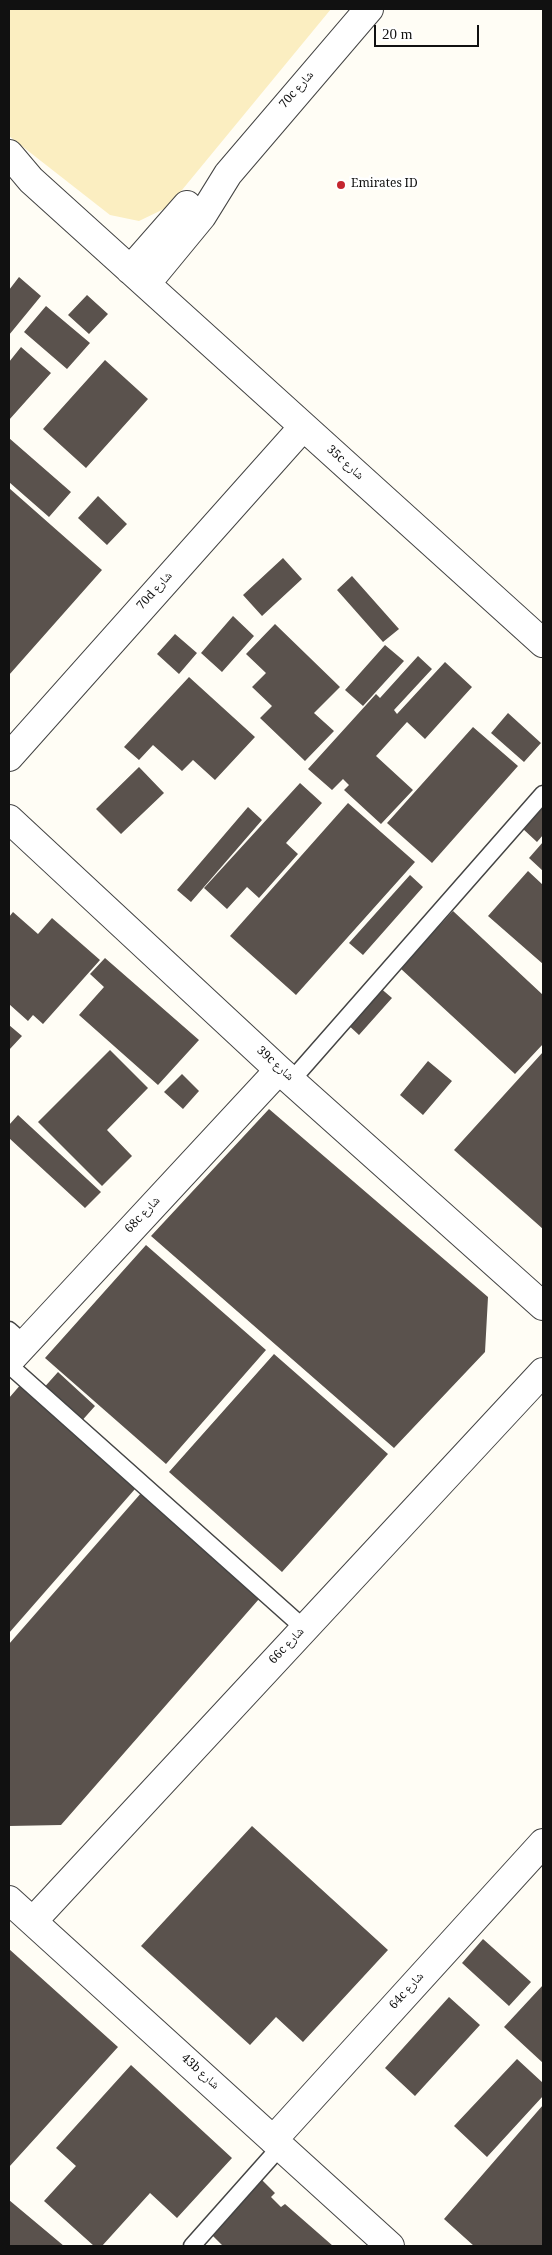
<!DOCTYPE html>
<meta charset="utf-8">
<style>
body{margin:0}
#map{position:relative;width:552px;height:2255px;overflow:hidden;background:#fffdf5;font-family:Georgia,serif}
canvas{display:block}
.frame{position:absolute;inset:0;border:10px solid #111;pointer-events:none}
.scale{position:absolute;left:374px;top:25px;width:105px;height:22px;box-sizing:border-box;border:2px solid #111;border-top:0;padding-left:6px;font-size:15px;line-height:18px;white-space:nowrap;color:#111;-webkit-text-stroke:4px #fff;paint-order:stroke}
</style>
<div id="map">
<canvas width="552" height="2255"></canvas>
<div class="frame"></div>
<div class="scale">20 m</div>
</div>
<script>
const ctx = document.querySelector('canvas').getContext('2d');
ctx.lineJoin = 'round';
function fillPath(path, color) { ctx.fillStyle = color; ctx.fill(path, 'evenodd'); }
const toPath = rows => new Path2D(rows.map(r => 'M' + r).join(''));
function stroke(path, color, width, dash) { ctx.strokeStyle = color; ctx.lineWidth = width; ctx.lineCap = dash ? 'butt' : 'round'; ctx.setLineDash(dash || []); ctx.stroke(path); }
function drawText(font, color, halo, rows, align = 'center') {
  ctx.font = font + ' Georgia,"Noto Naskh Arabic",serif'; ctx.lineWidth = 5; ctx.setLineDash([]); ctx.textBaseline = 'middle'; ctx.strokeStyle = halo; ctx.fillStyle = color; for (const [text, x, y, turn = 0] of rows) {
    ctx.save(); ctx.translate(x, y); ctx.rotate((+turn || 0) * Math.PI / 180); ctx.textAlign = isNaN(turn) ? turn : align; if (halo) ctx.strokeText(text, 0, 0); ctx.fillText(text, 0, 0); ctx.restore();
  }
}
fillPath(toPath([
 [9,9,331,9,168,207,139,221,110,215,9,136]
]), '#fbeec1');
fillPath(toPath([
 [19,277,41,296,9,335,9,290],
 [87,295,108,314,89,334,68,315],
 [46,306,90,343,67,369,24,332],
 [21,347,51,373,9,420,9,362],
 [105,360,148,399,86,468,43,429],
 [9,438,71,492,49,517,9,482],
 [9,488,102,570,9,675],
 [98,496,127,524,107,545,78,518],
 [283,558,302,579,262,616,243,595],
 [352,576,399,629,383,642,337,590],
 [233,616,254,636,222,672,201,653],
 [275,624,340,687,314,713,334,731,305,761,260,718,272,706,252,687,266,673,246,654],
 [175,634,197,653,179,674,157,654],
 [385,645,404,661,363,706,345,690],
 [418,656,432,669,394,710,397,714,445,662,472,687,425,739,407,722,376,756,413,790,381,824,344,790,349,785,343,779,332,790,308,769,376,694,380,698],
 [189,677,255,737,215,780,193,760,182,771,153,745,139,760,124,747],
 [508,713,541,743,524,762,491,733],
 [473,727,518,766,432,863,387,823],
 [139,767,164,793,121,834,96,809],
 [300,783,322,803,286,843,298,854,259,898,247,887,227,909,204,888],
 [348,803,415,862,296,995,230,936],
 [543,803,543,835,537,842,522,828],
 [248,807,262,820,191,902,177,890],
 [543,842,543,871,529,858],
 [528,871,543,885,543,964,488,916],
 [410,875,423,887,363,955,349,943],
 [453,911,543,995,543,1044,515,1074,400,968],
 [13,912,38,934,52,918,100,960,43,1024,33,1015,28,1021,9,1004,9,917],
 [105,958,199,1040,158,1085,79,1015,104,987,90,974],
 [378,986,392,998,359,1035,346,1023],
 [9,1025,22,1036,9,1050],
 [110,1050,148,1088,107,1130,132,1156,102,1186,38,1122],
 [543,1052,543,1229,454,1150],
 [428,1061,452,1081,423,1115,400,1095],
 [182,1074,199,1091,183,1109,164,1092],
 [269,1109,488,1297,485,1352,394,1448,151,1236],
 [18,1115,101,1192,85,1208,9,1138,9,1125],
 [146,1245,266,1350,166,1464,45,1358],
 [274,1354,388,1454,282,1572,169,1472],
 [58,1372,95,1406,79,1424,41,1391],
 [22,1383,135,1489,9,1633,9,1398],
 [142,1492,259,1599,61,1825,9,1826,9,1644],
 [252,1826,388,1950,303,2042,276,2017,250,2045,141,1946],
 [483,1939,531,1982,509,2006,462,1963],
 [9,1949,118,2047,9,2167],
 [543,1985,543,2063,504,2027],
 [449,1997,480,2025,415,2096,385,2068],
 [517,2059,543,2083,543,2096,487,2157,454,2126],
 [131,2065,232,2158,177,2218,150,2193,102,2246,94,2246,44,2201,76,2166,56,2148],
 [543,2105,543,2246,474,2246,444,2219],
 [261,2179,275,2193,271,2197,281,2207,285,2204,333,2246,223,2246,211,2234],
 [9,2200,64,2246,9,2246]
]), '#5a524d');
const service = toPath([
 [291,1081,543,794],
 [9,1330,26,1345],
 [9,1365,305,1629],
 [192,2246,280,2147]
]);
const minor = toPath([
 [9,154,31,180,543,643],
 [130,270,187,205],
 [146,284,202,216,228,174,369,9],
 [9,757,303,427],
 [9,819,279,1070,543,1306],
 [9,1361,279,1070],
 [9,1900,390,2246],
 [33,1921,543,1372],
 [273,2140,543,1843]
]);
stroke(service, '#444', 19);
stroke(minor, '#444', 30);
stroke(service, '#fff', 16);
stroke(minor, '#fff', 28);
for (const [x, y, r, color] of [
 [341,185,5,"#c4262e"]
]) { const dot = new Path2D(); dot.arc(x, y, r, 0, 2 * Math.PI); ctx.fillStyle = color; ctx.fill(dot); stroke(dot, '#fff', 2); }
drawText('12px', '#111', '#fff', [
 ["70c شارع",298,91,-49],
 ["35c شارع",344,464,42],
 ["70d شارع",156,592,-48],
 ["39c شارع",274,1065,42],
 ["68c شارع",144,1216,-47],
 ["66c شارع",288,1647,-47],
 ["64c شارع",408,1992,-48],
 ["43b شارع",199,2073,42]
]);
drawText('12px', '#111', '#fff', [
 ["Emirates ID",351,185]
], 'left');
</script>
